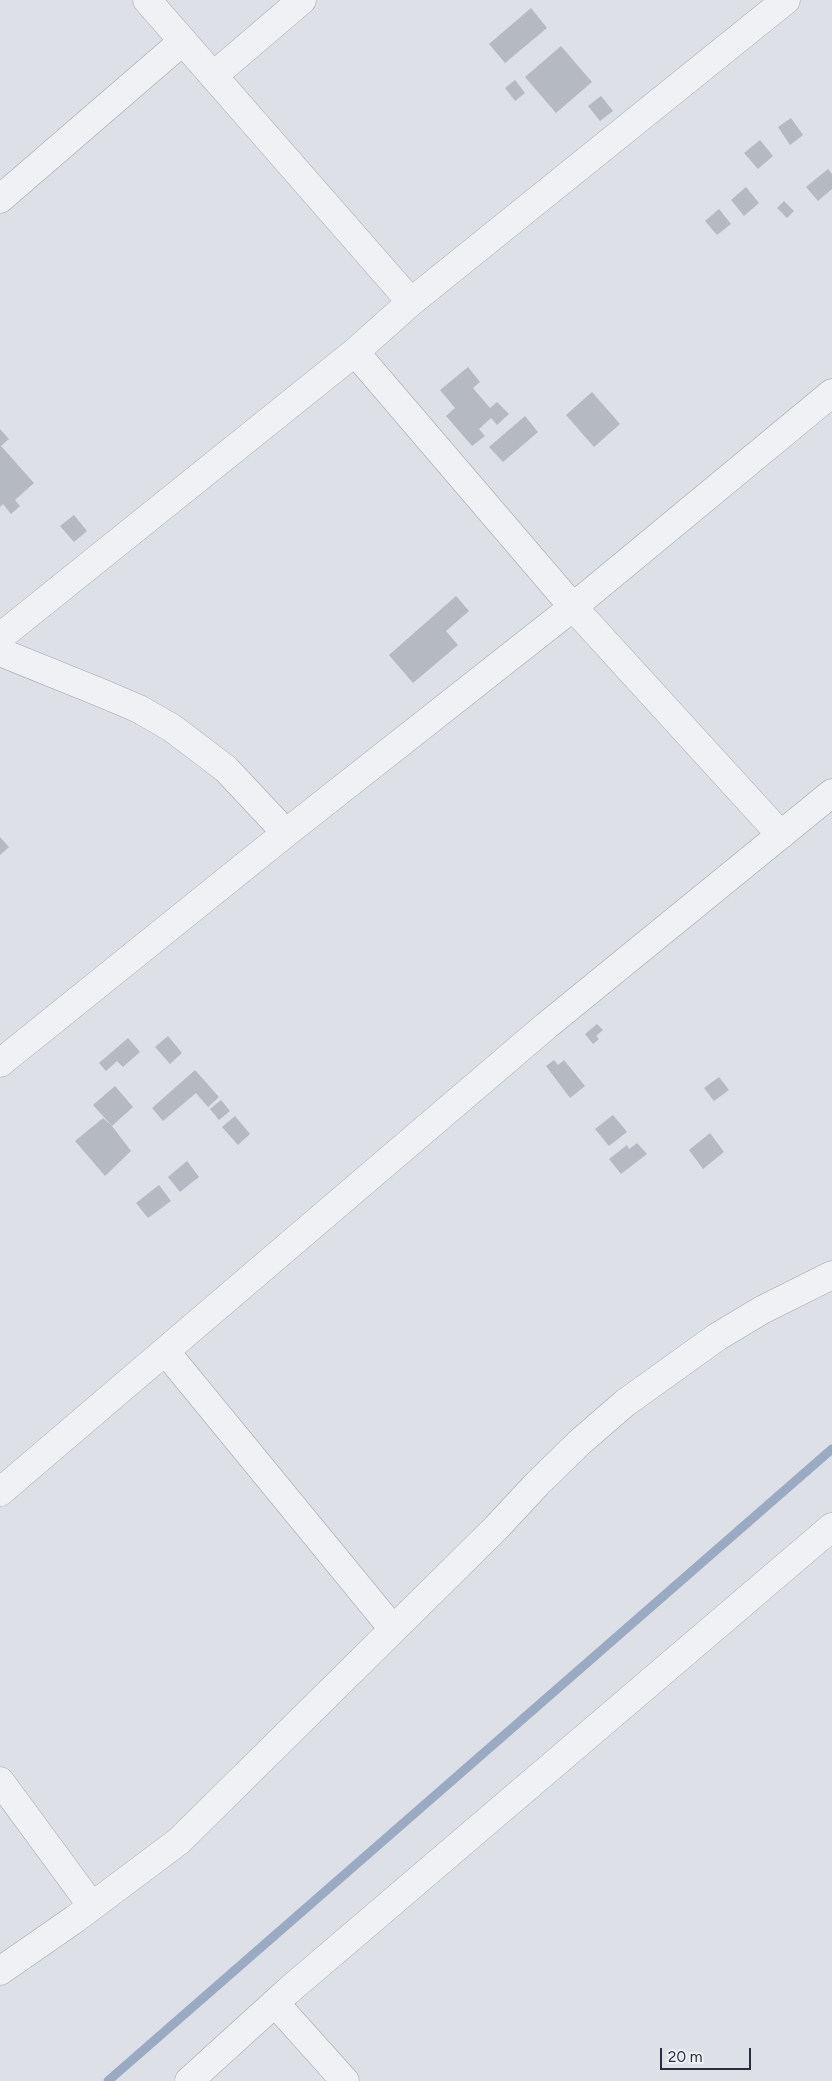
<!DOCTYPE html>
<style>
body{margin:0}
#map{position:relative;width:832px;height:2081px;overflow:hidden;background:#dde0e6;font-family:Figtree,sans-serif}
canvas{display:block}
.scale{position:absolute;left:660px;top:2048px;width:91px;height:22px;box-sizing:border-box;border:2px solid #282d3b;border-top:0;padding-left:6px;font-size:15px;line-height:18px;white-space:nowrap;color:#282d3b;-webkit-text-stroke:4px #edeff4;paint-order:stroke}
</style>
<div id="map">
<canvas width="832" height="2081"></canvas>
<div class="scale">20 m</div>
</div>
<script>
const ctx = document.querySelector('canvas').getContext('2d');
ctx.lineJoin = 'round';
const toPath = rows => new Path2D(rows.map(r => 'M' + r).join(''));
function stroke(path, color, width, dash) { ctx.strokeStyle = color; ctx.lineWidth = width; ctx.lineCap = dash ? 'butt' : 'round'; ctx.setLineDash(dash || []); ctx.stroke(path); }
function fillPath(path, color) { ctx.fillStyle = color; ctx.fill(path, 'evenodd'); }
stroke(toPath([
 [108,2081,832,1449]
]), '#9baac3', 9);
fillPath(toPath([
 [531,8,547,28,505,63,489,44],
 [561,46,592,82,556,113,525,77],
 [515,80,525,93,515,101,505,88],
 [601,96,613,111,600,121,588,106],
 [791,118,803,135,790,145,778,127],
 [760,140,773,156,758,169,744,153],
 [828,169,832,174,832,189,818,201,806,187],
 [746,187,759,203,744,216,731,200],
 [784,201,794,211,787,218,777,208],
 [719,209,731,224,717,235,705,221],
 [468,367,480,382,473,388,490,408,497,402,509,414,497,425,491,418,479,429,485,436,472,446,446,416,455,408,440,390],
 [592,392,620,424,594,447,566,415],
 [525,416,538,432,503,462,489,447],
 [0,429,9,439,1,446,34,483,15,500,20,506,11,514,3,504,0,507],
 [74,515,87,531,74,542,60,526],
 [456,596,469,611,446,631,458,645,413,683,389,655],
 [0,837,9,847,0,855],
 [597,1024,603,1030,596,1036,599,1039,593,1044,585,1034],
 [168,1036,182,1053,170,1064,155,1047],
 [128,1038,140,1052,123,1067,117,1061,106,1071,99,1063],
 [554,1060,558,1065,564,1060,585,1086,570,1098,546,1066],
 [195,1070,219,1097,208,1107,196,1093,163,1121,152,1108],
 [719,1077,729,1090,714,1101,704,1088],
 [115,1086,133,1107,112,1126,93,1105],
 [221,1100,230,1111,219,1120,210,1109],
 [613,1115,627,1132,609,1146,595,1129],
 [235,1116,250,1134,238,1145,222,1127],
 [103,1118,112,1126,131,1151,105,1176,75,1141],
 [710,1133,724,1152,703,1169,689,1150],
 [637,1143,647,1154,621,1174,609,1159,627,1145,629,1149],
 [187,1161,199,1177,180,1192,168,1177],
 [159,1185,171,1201,148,1218,136,1203]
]), '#b5b9c2');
const minor = toPath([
 [147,0,411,302],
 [213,76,302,0],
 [0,199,183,41],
 [355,352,573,607,781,835],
 [0,637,355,352,411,302,786,0],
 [0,652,104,694,139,709,172,728,226,769,286,833],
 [0,1063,286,833,573,607,832,393],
 [166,1352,393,1629],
 [0,1492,546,1026,832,793],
 [0,1781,92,1906],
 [0,1971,75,1919,179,1841,496,1528,537,1484,580,1442,625,1403,717,1337,762,1310,832,1275],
 [275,2003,345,2081],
 [189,2081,288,1991,832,1527]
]);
stroke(minor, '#a3a7af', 29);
stroke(minor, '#f0f1f5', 28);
</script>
